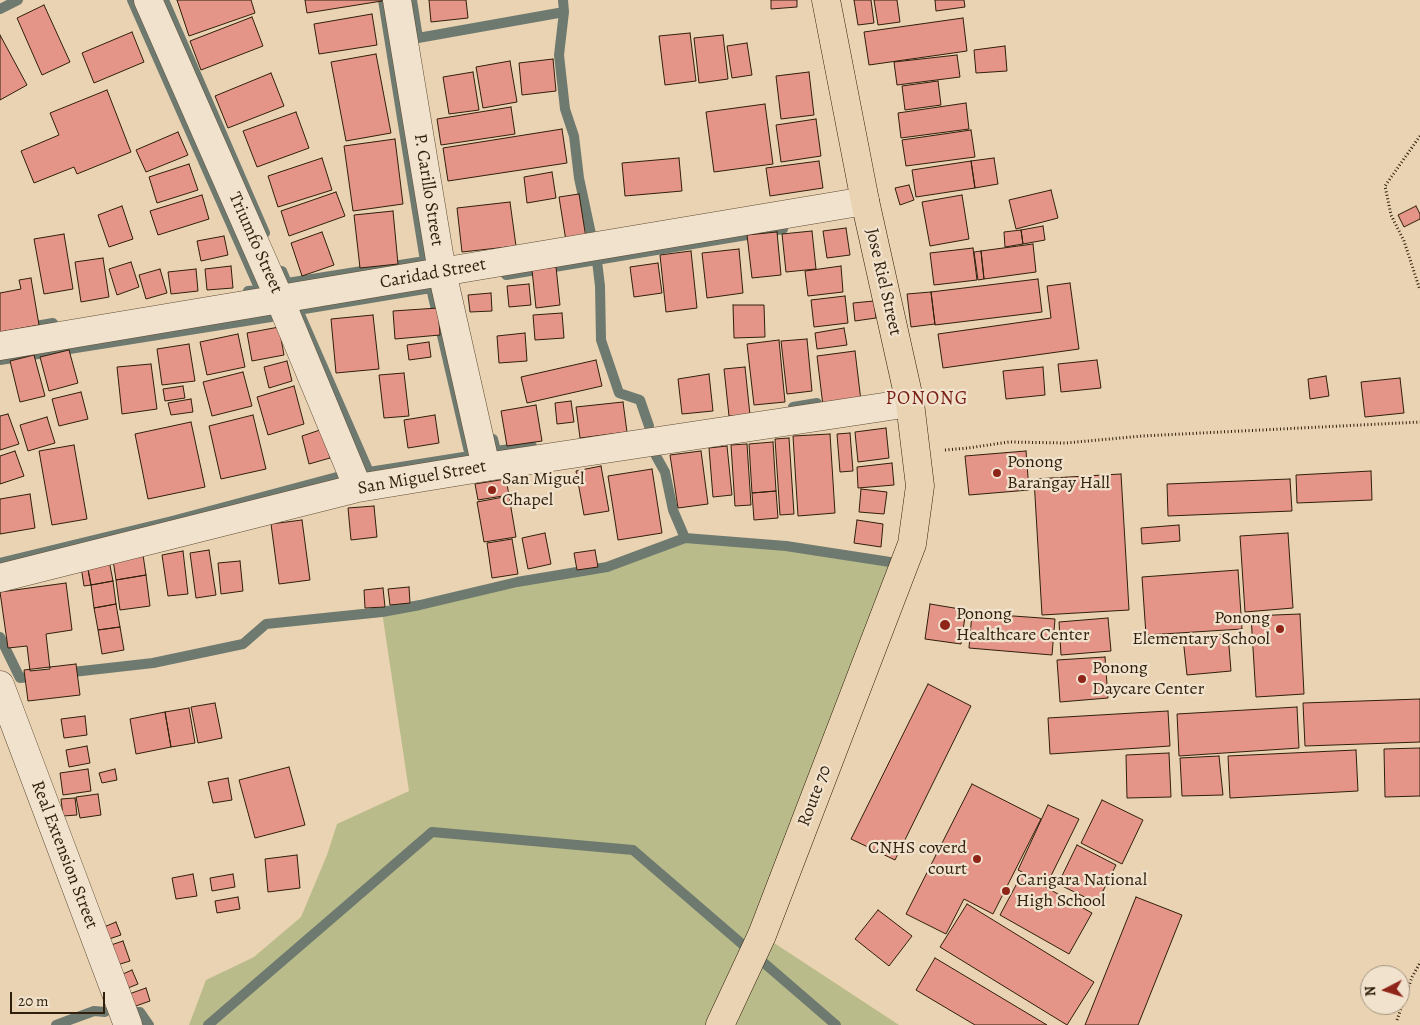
<!DOCTYPE html>
<style>
body{margin:0}
#map{position:relative;width:1420px;height:1025px;overflow:hidden;background:#ead3b2;font-family:Alegreya,serif}
canvas{display:block}
.north{position:absolute;left:1360px;top:965px;width:50px;height:50px;box-sizing:border-box;background:#f1e2cd;border:1px solid #a3947f;border-radius:50%;rotate:265deg;font-size:14px;font-weight:700;line-height:20px;text-align:center;color:#2f1f0b}
.north::after{content:'';display:block;margin:auto;width:18px;height:22px;background:#8f2418;clip-path:polygon(50% 0,100% 100%,50% 72%,0 100%)}
.scale{position:absolute;left:10px;top:992px;width:95px;height:22px;box-sizing:border-box;border:2px solid #2f1f0b;border-top:0;padding-left:6px;font-size:15px;line-height:18px;white-space:nowrap;color:#2f1f0b;-webkit-text-stroke:4px #f1e2cd;paint-order:stroke}
</style>
<div id="map">
<canvas width="1420" height="1025"></canvas>
<div class="north">N</div>
<div class="scale">20 m</div>
</div>
<script>
const ctx = document.querySelector('canvas').getContext('2d');
ctx.lineJoin = 'round';
function fillPath(path, color) { ctx.fillStyle = color; ctx.fill(path, 'evenodd'); }
const toPath = rows => new Path2D(rows.map(r => 'M' + r).join(''));
function stroke(path, color, width, dash) { ctx.strokeStyle = color; ctx.lineWidth = width; ctx.lineCap = dash ? 'butt' : 'round'; ctx.setLineDash(dash || []); ctx.stroke(path); }
function drawText(font, color, halo, rows, align = 'center') {
  ctx.font = font + ' Alegreya,serif'; ctx.lineWidth = 4.5; ctx.setLineDash([]); ctx.textBaseline = 'middle'; ctx.strokeStyle = halo; ctx.fillStyle = color; for (const [text, x, y, turn = 0] of rows) {
    ctx.save(); ctx.translate(x, y); ctx.rotate((+turn || 0) * Math.PI / 180); ctx.textAlign = isNaN(turn) ? turn : align; if (halo) ctx.strokeText(text, 0, 0); ctx.fillText(text, 0, 0); ctx.restore();
  }
}
fillPath(toPath([
 [685,538,786,546,904,564,762,935,899,1025,189,1025,206,980,254,957,301,917,327,855,337,824,409,791,382,612,420,605,517,582,607,567]
]), '#babb8a');
stroke(toPath([
 [132,0,260,290,248,291],
 [164,0,265,233],
 [412,0,418,38,564,12],
 [563,0,564,12,559,55,565,109,574,136,579,178,591,234],
 [0,9,18,0],
 [597,261,600,286,601,340,619,393,640,400,649,426],
 [282,271,287,283,425,261,383,0],
 [506,275,783,229],
 [431,288,470,456,369,472,298,310,431,288],
 [0,332,53,323],
 [0,360,271,317],
 [793,407,817,403],
 [493,439,496,451,532,446],
 [656,456,665,472,673,510,685,538],
 [0,563,172,521,337,477],
 [0,637,20,678,37,676],
 [64,673,153,663,243,644,266,624,382,612,420,605,517,582,607,567,685,538,786,546,903,564],
 [133,1012,140,1012,149,1025],
 [56,1025,94,1011,105,1012],
 [208,1025,432,832,633,850,836,1025]
]), '#6e7a6f', 10);
const building = toPath([
 [177,0,251,0,255,13,189,36,177,0],
 [305,0,382,0,382,1,307,13,305,0],
 [429,0,466,0,468,18,431,22,429,0],
 [771,0,797,0,797,7,771,9,771,0],
 [854,0,871,0,874,23,858,25,854,0],
 [874,0,897,0,900,22,878,25,874,0],
 [935,0,964,0,965,7,936,11,935,0],
 [44,5,70,62,42,75,17,18,44,5],
 [372,14,377,45,319,54,314,24,372,14],
 [252,17,263,46,201,70,190,41,252,17],
 [963,18,967,51,869,65,864,32,963,18],
 [132,32,144,62,94,83,82,53,132,32],
 [690,33,696,81,665,85,659,36,690,33],
 [0,35,27,85,0,100,0,35],
 [723,35,728,79,699,83,694,38,723,35],
 [747,43,752,75,732,78,727,46,747,43],
 [1005,46,1007,71,976,73,974,50,1005,46],
 [376,54,391,133,346,141,331,62,376,54],
 [957,55,960,77,897,85,894,62,957,55],
 [553,59,556,91,522,95,519,63,553,59],
 [510,61,517,102,483,108,476,67,510,61],
 [473,72,479,110,449,114,443,77,473,72],
 [809,72,814,115,781,119,776,76,809,72],
 [271,73,284,106,228,128,215,96,271,73],
 [938,81,941,105,905,110,902,86,938,81],
 [107,90,131,152,77,174,74,167,34,183,21,151,59,135,50,113,107,90],
 [966,103,969,129,901,138,898,113,966,103],
 [765,104,773,164,714,172,706,112,765,104],
 [511,107,515,134,441,145,437,119,511,107],
 [296,112,309,148,257,167,243,131,296,112],
 [816,119,821,156,781,162,776,125,816,119],
 [562,129,567,163,448,181,443,148,562,129],
 [971,130,975,157,906,166,902,140,971,130],
 [178,132,188,155,146,172,136,150,178,132],
 [395,139,403,204,353,211,344,146,395,139],
 [322,158,332,190,278,207,268,176,322,158],
 [679,158,682,191,625,196,622,163,679,158],
 [994,158,998,184,975,188,971,161,994,158],
 [819,161,823,188,770,196,766,168,819,161],
 [971,161,975,188,916,197,912,170,971,161],
 [189,164,198,190,157,203,149,177,189,164],
 [552,172,556,198,527,203,524,177,552,172],
 [909,185,914,200,900,205,895,188,909,185],
 [1051,190,1058,218,1016,229,1009,200,1051,190],
 [336,192,345,216,289,236,281,211,336,192],
 [579,194,586,238,566,241,559,197,579,194],
 [202,195,209,219,158,235,150,211,202,195],
 [962,195,969,239,930,246,922,202,962,195],
 [510,202,516,246,462,252,457,208,510,202],
 [122,206,133,239,109,247,98,215,122,206],
 [1416,206,1420,214,1420,219,1404,227,1398,215,1416,206],
 [393,211,398,264,360,268,354,215,393,211],
 [1043,226,1045,240,1023,244,1021,230,1043,226],
 [846,228,850,255,827,258,823,231,846,228],
 [1021,230,1023,244,1005,247,1004,232,1021,230],
 [812,231,816,269,786,272,782,234,812,231],
 [322,232,334,265,302,276,291,243,322,232],
 [777,232,781,275,752,278,747,235,777,232],
 [64,234,73,289,44,294,34,239,64,234],
 [224,236,228,255,201,261,197,241,224,236],
 [1033,244,1036,272,984,279,981,251,1033,244],
 [973,248,977,280,934,285,930,253,973,248],
 [739,249,743,293,707,298,702,253,739,249],
 [691,251,697,308,666,312,660,255,691,251],
 [981,251,984,279,978,280,974,252,981,251],
 [103,258,109,297,81,302,75,262,103,258],
 [131,262,139,287,117,295,109,269,131,262],
 [658,263,662,293,634,297,630,267,658,263],
 [231,266,233,288,207,290,205,269,231,266],
 [841,266,843,292,808,296,805,271,841,266],
 [556,267,560,305,536,308,532,270,556,267],
 [160,269,167,293,146,299,139,275,160,269],
 [196,269,198,291,171,294,168,272,196,269],
 [31,278,39,325,0,332,0,293,21,289,19,280,31,278],
 [1038,279,1042,312,935,325,931,292,1038,279],
 [1070,283,1079,349,943,368,938,334,1051,318,1047,286,1070,283],
 [529,284,531,305,509,307,507,286,529,284],
 [931,292,935,324,911,327,907,294,931,292],
 [491,293,492,311,470,312,468,295,491,293],
 [845,296,848,323,814,327,811,300,845,296],
 [874,301,876,318,855,321,853,303,874,301],
 [733,305,764,305,765,337,734,338,733,305],
 [438,308,440,335,395,339,393,311,438,308],
 [562,313,564,338,535,340,533,315,562,313],
 [373,315,379,369,336,373,331,319,373,315],
 [279,327,284,355,252,361,247,333,279,327],
 [844,328,847,345,817,349,815,333,844,328],
 [525,333,527,361,499,363,497,336,525,333],
 [238,334,245,367,207,375,200,342,238,334],
 [807,339,812,391,787,394,781,341,807,339],
 [779,340,785,402,754,405,747,344,779,340],
 [429,342,431,357,409,360,407,345,429,342],
 [189,344,195,381,162,385,157,349,189,344],
 [69,350,78,383,49,391,40,357,69,350],
 [855,351,861,401,823,406,817,356,855,351],
 [34,355,45,396,20,402,10,361,34,355],
 [596,360,602,386,527,403,521,377,596,360],
 [1097,360,1101,388,1061,392,1058,364,1097,360],
 [287,361,292,381,269,388,264,367,287,361],
 [151,364,157,409,122,414,117,367,151,364],
 [745,367,750,415,729,416,724,369,745,367],
 [1043,367,1045,395,1006,399,1003,371,1043,367],
 [243,372,252,406,212,416,203,382,243,372],
 [404,373,409,416,384,418,379,375,404,373],
 [709,374,713,411,682,414,678,379,709,374],
 [1326,376,1329,396,1310,399,1308,379,1326,376],
 [1400,378,1404,413,1365,417,1361,382,1400,378],
 [183,386,185,398,165,401,163,389,183,386],
 [294,386,304,424,268,435,257,397,294,386],
 [81,392,88,419,59,426,52,399,81,392],
 [191,399,193,412,171,415,168,403,191,399],
 [571,401,574,422,557,424,555,403,571,401],
 [623,402,627,432,580,438,576,407,623,402],
 [536,405,542,441,507,446,501,411,536,405],
 [8,414,19,444,0,450,0,416,8,414],
 [253,415,266,469,221,479,209,426,253,415],
 [435,415,439,443,408,448,404,420,435,415],
 [47,417,55,443,28,451,20,425,47,417],
 [191,422,205,487,148,499,135,434,191,422],
 [886,428,889,458,858,462,855,432,886,428],
 [323,429,330,458,309,464,302,436,323,429],
 [850,433,853,471,840,472,837,434,850,433],
 [830,434,835,513,798,516,793,436,830,434],
 [789,438,794,514,780,515,775,439,789,438],
 [773,442,776,491,752,493,749,444,773,442],
 [747,444,751,505,735,506,731,445,747,444],
 [74,445,87,519,52,525,39,451,74,445],
 [727,446,732,495,713,497,709,448,727,446],
 [15,451,24,476,0,484,0,456,15,451],
 [701,451,708,504,678,508,670,455,701,451],
 [1026,451,1029,490,969,495,965,456,1026,451],
 [892,463,894,485,858,488,857,467,892,463],
 [601,466,609,511,584,515,576,471,601,466],
 [652,469,662,533,618,540,608,476,652,469],
 [1371,471,1372,500,1297,503,1296,475,1371,471],
 [1121,474,1129,610,1042,615,1034,479,1121,474],
 [506,479,509,495,478,500,475,484,506,479],
 [1290,479,1292,511,1168,516,1167,484,1290,479],
 [861,489,887,492,884,514,859,512,861,489],
 [776,491,778,518,754,520,752,493,776,491],
 [30,494,35,528,0,534,0,499,30,494],
 [509,496,516,537,484,542,477,502,509,496],
 [374,506,377,537,351,540,348,508,374,506],
 [302,520,310,580,279,584,271,524,302,520],
 [857,520,883,524,881,547,854,543,857,520],
 [1179,525,1180,541,1142,544,1141,528,1179,525],
 [545,533,551,564,528,569,522,538,545,533],
 [1288,533,1293,608,1245,612,1240,536,1288,533],
 [512,539,518,574,492,578,487,543,512,539],
 [142,548,146,575,116,580,112,553,142,548],
 [209,550,216,595,196,598,190,553,209,550],
 [595,550,598,567,577,570,574,553,595,550],
 [183,551,188,594,168,596,162,555,183,551],
 [108,555,113,581,91,585,86,559,108,555],
 [86,559,91,585,84,586,80,560,86,559],
 [240,561,243,591,221,594,218,563,240,561],
 [1238,570,1242,629,1146,635,1142,577,1238,570],
 [146,575,150,606,120,610,116,580,146,575],
 [113,581,116,604,94,608,91,585,113,581],
 [66,583,72,630,46,634,50,669,30,671,27,646,8,648,0,592,66,583],
 [409,587,410,603,390,605,388,589,409,587],
 [383,588,385,607,365,608,364,590,383,588],
 [116,604,120,627,98,630,94,608,116,604],
 [930,604,966,610,961,644,925,639,930,604],
 [972,613,1055,619,1052,655,969,648,972,613],
 [1300,614,1304,694,1256,697,1251,616,1300,614],
 [1108,618,1111,651,1061,655,1059,622,1108,618],
 [120,627,124,650,102,654,98,630,120,627],
 [1228,634,1231,671,1187,675,1183,638,1228,634],
 [1105,657,1108,698,1060,702,1057,660,1105,657],
 [76,664,80,695,28,701,24,670,76,664],
 [928,684,971,706,895,860,851,839,928,684],
 [1420,699,1420,742,1305,746,1303,703,1420,699],
 [215,703,222,738,198,743,191,707,215,703],
 [1297,707,1299,748,1179,756,1177,714,1297,707],
 [189,708,195,743,171,747,165,712,189,708],
 [1168,711,1170,746,1050,754,1048,718,1168,711],
 [165,712,171,747,136,754,130,719,165,712],
 [85,716,87,735,64,738,61,719,85,716],
 [87,746,90,763,69,767,66,750,87,746],
 [1420,748,1420,796,1385,797,1384,749,1420,748],
 [1356,750,1358,791,1230,798,1228,756,1356,750],
 [1169,753,1171,797,1127,798,1126,755,1169,753],
 [1219,756,1223,795,1182,796,1180,758,1219,756],
 [289,767,305,825,255,838,239,780,289,767],
 [88,769,91,791,63,795,60,773,88,769],
 [115,769,117,780,102,783,99,773,115,769],
 [228,778,232,800,213,803,208,782,228,778],
 [972,784,1041,819,993,914,964,899,946,934,906,914,972,784],
 [98,794,101,815,80,818,76,797,98,794],
 [75,798,77,815,63,816,61,799,75,798],
 [1102,800,1143,820,1122,864,1081,843,1102,800],
 [1048,805,1079,819,1047,884,1018,870,1048,805],
 [1077,845,1116,865,1097,903,1058,884,1077,845],
 [297,855,300,888,268,892,265,859,297,855],
 [193,874,197,896,176,899,172,878,193,874],
 [233,874,235,887,212,891,210,878,233,874],
 [1022,874,1092,913,1069,954,1000,915,1022,874],
 [238,897,240,909,217,913,215,901,238,897],
 [1136,897,1182,915,1138,1025,1085,1025,1136,897],
 [967,904,1094,982,1067,1025,940,947,967,904],
 [878,910,912,936,889,966,855,939,878,910],
 [116,922,121,935,109,939,104,927,116,922],
 [123,941,130,961,117,965,111,945,123,941],
 [935,958,1047,1025,975,1025,916,990,935,958],
 [132,970,138,984,128,988,123,974,132,970],
 [146,988,150,1001,133,1007,129,994,146,988]
]);
fillPath(building, '#e59588');
stroke(building, '#2f1f0b', 1);
const minor = toPath([
 [148,0,280,300,358,488],
 [397,0,442,272,486,467],
 [0,346,865,201],
 [0,578,358,488,486,467,910,403],
 [0,685,128,1025]
]);
const highway = toPath([
 [720,1025,762,935,912,544,920,486,910,403,865,201,826,0]
]);
stroke(minor, '#5e4c35', 29);
stroke(highway, '#2f1f0b', 29);
stroke(toPath([
 [1420,136,1385,186,1391,215,1404,241,1420,290],
 [945,450,968,448,1009,442,1066,443,1142,436,1420,422],
 [1397,1020,1412,977,1420,963]
]), '#2f1f0b', 3, [1, 2.5]);
stroke(minor, '#f1e2cd', 28);
stroke(highway, '#ead3b2', 28);
for (const [x, y, r, color] of [
 [997,473,5,"#8f2418"],
 [492,490,5,"#8f2418"],
 [945,625,6,"#8f2418"],
 [1280,629,5,"#8f2418"],
 [1082,679,5,"#8f2418"],
 [977,859,5,"#8f2418"],
 [1006,891,5,"#8f2418"]
]) { const dot = new Path2D(); dot.arc(x, y, r, 0, 2 * Math.PI); ctx.fillStyle = color; ctx.fill(dot); stroke(dot, '#f1e2cd', 2); }
drawText('18px', '#2f1f0b', '#f1e2cd', [
 ["P. Carillo Street",428,190,81],
 ["Triumfo Street",255,243,66],
 ["Caridad Street",433,274,-10],
 ["Jose Riel Street",883,282,77],
 ["San Miguel Street",422,478,-10],
 ["Route 70",815,796,-69],
 ["Real Extension Street",64,855,69]
]);
drawText('18px', '#2f1f0b', '#f1e2cd', [
 ["Ponong",1007,463],
 ["Barangay Hall",1007,484],
 ["San Miguel",502,480],
 ["Chapel",502,501],
 ["Ponong",956,615],
 ["Healthcare Center",956,636],
 ["Ponong",1270,619,"right"],
 ["Elementary School",1270,640,"right"],
 ["Ponong",1092,669],
 ["Daycare Center",1092,690],
 ["CNHS coverd",967,849,"right"],
 ["court",967,870,"right"],
 ["Carigara National",1016,881],
 ["High School",1016,902]
], 'left');
ctx.letterSpacing = '1px';
drawText('19px', '#7a1f14', '#f1e2cd', [
 ["PONONG",927,399]
]);
ctx.letterSpacing = '0px';
</script>
